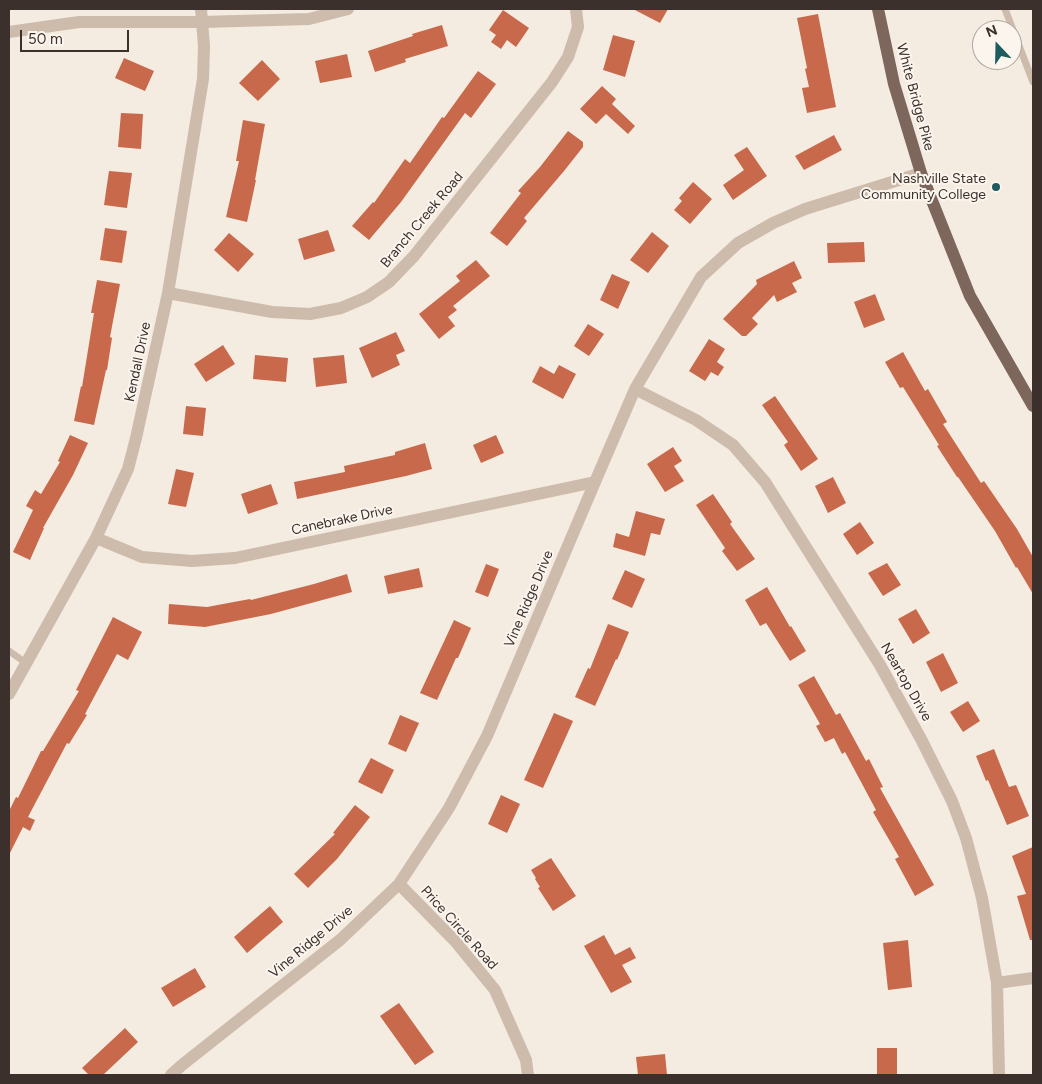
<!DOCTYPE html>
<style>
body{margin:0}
#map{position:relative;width:1042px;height:1084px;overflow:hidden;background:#f4ebe1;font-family:Figtree,sans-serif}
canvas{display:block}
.frame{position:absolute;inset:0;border:10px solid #3b302b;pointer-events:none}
.north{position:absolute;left:972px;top:20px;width:50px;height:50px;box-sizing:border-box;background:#fbf5ee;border:1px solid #aea6a0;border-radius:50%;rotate:339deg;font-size:14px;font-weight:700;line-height:20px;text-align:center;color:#3b302b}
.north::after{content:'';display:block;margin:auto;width:18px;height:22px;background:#1f5a5e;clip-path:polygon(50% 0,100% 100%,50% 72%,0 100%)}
.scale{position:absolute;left:20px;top:30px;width:109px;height:22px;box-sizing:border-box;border:2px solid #3b302b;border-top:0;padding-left:6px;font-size:15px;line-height:18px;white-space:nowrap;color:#3b302b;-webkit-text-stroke:4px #fbf5ee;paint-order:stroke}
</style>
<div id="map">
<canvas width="1042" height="1084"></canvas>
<div class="frame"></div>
<div class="north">N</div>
<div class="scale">50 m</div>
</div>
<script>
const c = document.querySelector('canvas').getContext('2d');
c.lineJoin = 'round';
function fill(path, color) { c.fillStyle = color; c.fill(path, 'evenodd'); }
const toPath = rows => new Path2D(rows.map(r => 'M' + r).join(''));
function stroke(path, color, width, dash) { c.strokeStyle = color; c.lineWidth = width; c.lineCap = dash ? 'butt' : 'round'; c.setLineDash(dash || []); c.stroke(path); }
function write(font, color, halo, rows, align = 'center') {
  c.font = font + ' Figtree,sans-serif'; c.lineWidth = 4; c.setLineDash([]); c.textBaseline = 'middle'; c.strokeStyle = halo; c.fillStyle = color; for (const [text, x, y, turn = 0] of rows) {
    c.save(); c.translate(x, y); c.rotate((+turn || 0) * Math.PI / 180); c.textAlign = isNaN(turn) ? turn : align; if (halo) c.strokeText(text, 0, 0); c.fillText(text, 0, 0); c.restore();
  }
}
fill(toPath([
 [633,9,668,9,660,23],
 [503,10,529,28,516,47,507,40,501,49,491,42,496,35,489,30],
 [818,14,836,107,807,113,802,88,809,87,805,69,807,68,797,18],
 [442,25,448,46,405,59,406,62,375,72,368,51,413,36,412,34],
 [613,35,635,41,625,77,603,70],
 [347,54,352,77,320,83,315,61],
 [124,58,154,71,145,91,115,78],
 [262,60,280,79,258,101,239,83],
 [478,71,496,84,471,118,465,113,401,202,369,240,352,226,373,202,374,203,405,159,410,163,442,117,444,118],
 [602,86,616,99,612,104,635,126,628,134,606,114,596,124,580,109],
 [121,113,143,114,141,149,118,147],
 [243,120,265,124,255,180,256,180,247,222,226,217,239,161,236,161],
 [568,131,583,142,583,147,564,171,524,218,527,221,507,246,490,233,521,193,518,191,540,167],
 [834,135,842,150,804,170,795,156],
 [747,147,767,176,733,200,723,185,744,170,734,155],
 [109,171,132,173,127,208,104,205],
 [693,182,712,199,690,224,674,210,682,201,679,198],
 [105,228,127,231,122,263,100,260],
 [328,230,335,251,304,260,298,239],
 [652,232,669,246,648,273,630,260],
 [229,233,254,254,238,272,214,250],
 [864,242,865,262,828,263,827,243],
 [476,260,490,276,453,306,457,310,448,317,455,326,439,339,419,314,460,281,456,276],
 [794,261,802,278,792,283,797,292,777,302,774,295,752,318,758,324,746,336,742,336,723,319,757,284,756,280],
 [612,274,630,282,618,309,600,300],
 [97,280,120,284,110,337,112,338,107,370,106,370,94,425,74,421,81,386,82,387,94,313,91,313],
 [875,294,885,320,864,328,854,302],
 [588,324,604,334,589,356,574,346],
 [396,332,405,351,396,355,400,365,372,378,359,348],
 [709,339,725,349,717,362,724,367,718,376,711,372,705,381,689,371],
 [223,345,235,364,206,382,194,364],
 [903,352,925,391,928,389,947,422,943,424,981,483,984,481,1017,529,1033,557,1033,594,1017,567,1016,568,995,531,958,477,957,477,937,446,939,445,903,387,900,388,885,362],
 [255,355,288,358,286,382,253,379],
 [344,355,347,383,316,387,313,358],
 [559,365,576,374,563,399,532,382,540,366,554,374],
 [775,396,818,459,801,471,784,445,788,442,762,405],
 [186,406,206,408,203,436,183,434],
 [70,435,88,443,73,475,43,528,44,528,30,560,13,552,33,510,26,506,35,490,41,494,60,462,58,461],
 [496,435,504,453,481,463,473,445],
 [425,443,432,469,406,476,297,499,294,482,345,472,344,466,395,455,395,452],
 [673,447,682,461,674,466,684,481,665,492,647,464],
 [176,469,194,473,186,507,168,504],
 [833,477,846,503,828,513,815,486],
 [271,484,278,504,248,514,241,494],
 [713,494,732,522,730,524,755,559,737,571,722,551,725,548,696,505],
 [636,511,665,519,660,535,651,533,645,556,613,547,616,533,629,537],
 [860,522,874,543,857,555,843,534],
 [887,563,901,585,883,596,868,573],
 [486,564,499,569,488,597,475,592],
 [419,568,423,587,388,594,384,576],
 [625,570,645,579,632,608,612,599],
 [347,574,352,592,304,605,271,614,205,627,168,624,169,604,207,607,250,599,251,600,314,584],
 [767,587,790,627,791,626,806,651,790,661,766,623,760,626,745,600],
 [916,609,930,633,913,644,898,619],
 [113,617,142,632,128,660,117,654,85,714,87,715,69,744,67,743,28,817,35,820,30,831,23,827,9,855,9,811,16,797,18,798,41,751,43,751,79,691,76,690],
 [454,620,471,628,458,658,456,658,437,700,420,693],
 [608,624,629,632,617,660,616,659,595,706,575,697,588,668,590,669],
 [943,653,958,683,941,692,926,662],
 [814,676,836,715,840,713,866,761,869,759,883,787,880,788,934,885,915,896,895,859,899,857,873,812,876,810,845,752,842,754,834,738,825,742,816,726,820,724,798,685],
 [968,701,980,721,963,732,950,712],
 [554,713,573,721,543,788,524,780],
 [400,715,419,723,406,752,388,744],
 [994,749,1009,787,1016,785,1029,816,1007,825,988,780,986,781,976,756],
 [371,758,394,770,382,794,358,782],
 [501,795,520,804,507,833,488,824],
 [355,805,370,817,337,859,308,888,294,874,335,834,333,833],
 [1033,847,1033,940,1030,940,1017,896,1026,894,1012,856],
 [551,858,576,896,553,911,538,888,540,887,535,879,536,878,531,870],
 [270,906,283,922,247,953,234,937],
 [604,935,615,955,630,947,636,958,622,965,632,982,611,993,584,946],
 [908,940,912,987,888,990,883,943],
 [195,968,206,987,173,1007,161,988],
 [399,1003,434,1052,415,1065,380,1016],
 [125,1028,138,1042,103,1075,89,1075,82,1068],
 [877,1048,897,1048,897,1075,877,1075],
 [665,1054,667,1075,638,1075,636,1057]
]), '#c8694b');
stroke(toPath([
 [1005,9,1033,82],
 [9,651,26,663]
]), '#cdbbac', 7);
stroke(toPath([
 [9,32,79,22,202,22,309,19,348,9],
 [168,293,272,312,310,314,341,308,367,297,389,282,414,256,552,82,568,57,578,27,576,9],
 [635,389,696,420,733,445,765,482,880,665,921,739,952,801,966,838,982,898,997,983,999,1075],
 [96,538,142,557,192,561,235,558,595,482],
 [9,694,96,538,128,469,136,438,168,293,203,79,204,46,201,9],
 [399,884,455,941,495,990,526,1060,528,1075],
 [997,983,1033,978],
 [171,1075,182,1065,340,940,399,884,449,808,487,736,595,482,635,389,701,277,738,243,773,223,805,209,921,173]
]), '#cdbbac', 12);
stroke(toPath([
 [878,9,894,84,921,173,970,296,1033,406]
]), '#7d675c', 12);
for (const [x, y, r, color] of [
 [996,187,5,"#1f5a5e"]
]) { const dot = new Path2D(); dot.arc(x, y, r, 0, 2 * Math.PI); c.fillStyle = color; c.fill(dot); stroke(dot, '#fbf5ee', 2); }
write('14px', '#3b302b', '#fbf5ee', [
 ["White Bridge Pike",915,97,75],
 ["Branch Creek Road",422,220,-50],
 ["Kendall Drive",138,362,-78],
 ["Canebrake Drive",342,520,-12],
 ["Vine Ridge Drive",529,599,-67],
 ["Neartop Drive",906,682,60],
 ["Price Circle Road",459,928,48],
 ["Vine Ridge Drive",311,942,-40]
]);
write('14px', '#3b302b', '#fbf5ee', [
 ["Nashville State",986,179],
 ["Community College",986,195]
], 'right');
</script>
